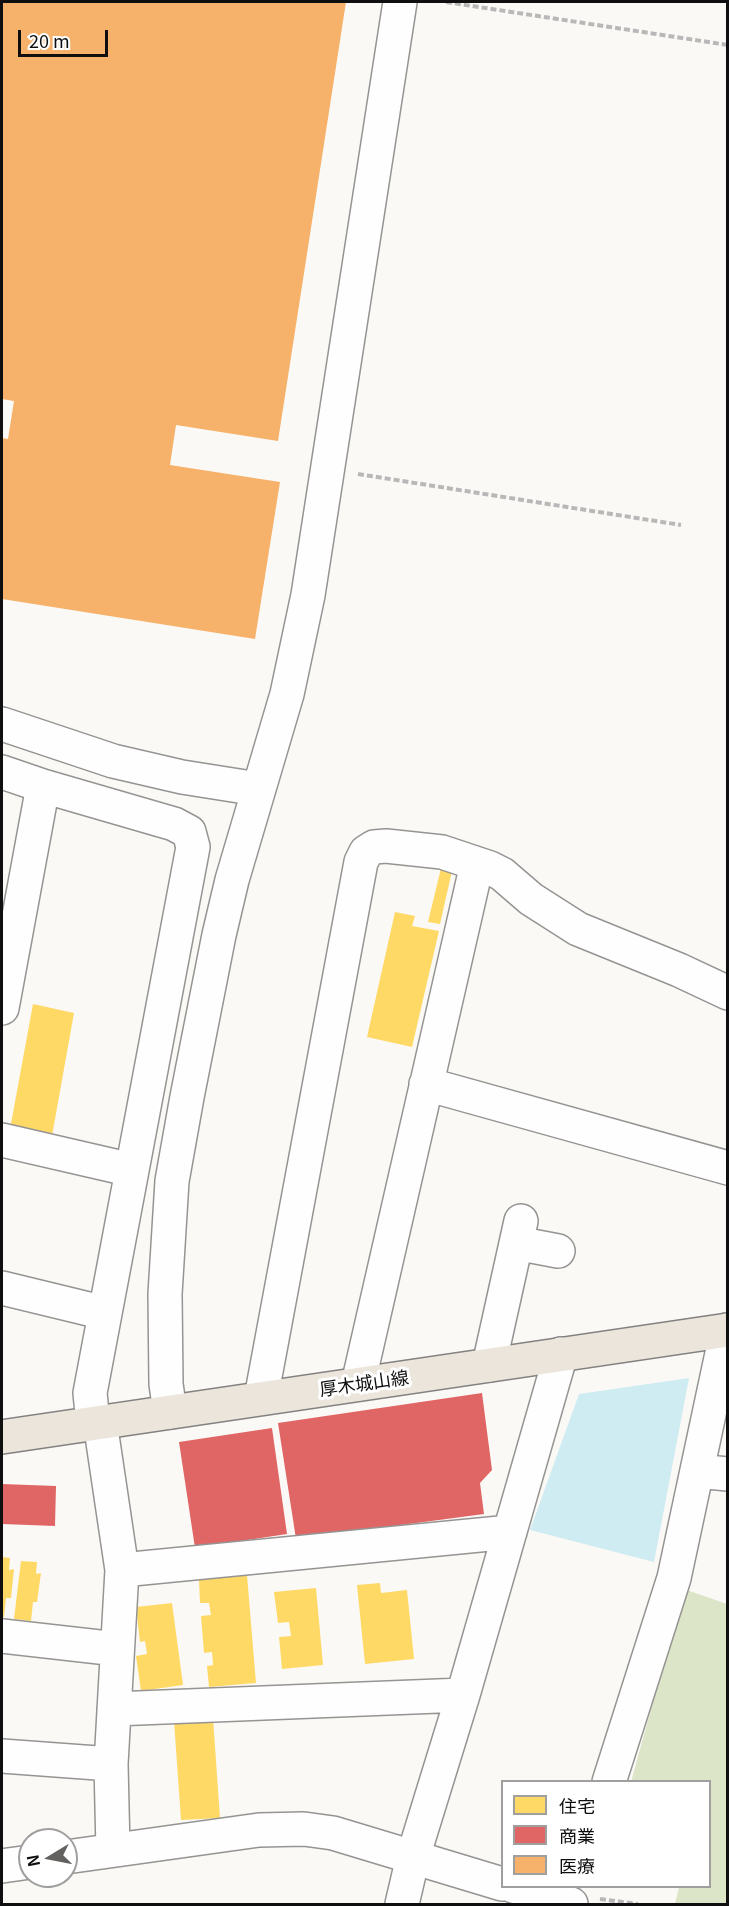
<!DOCTYPE html>
<meta charset="utf-8">
<style>
body{margin:0}
#map{position:relative;width:729px;height:1906px;overflow:hidden;background:#fbf9f6;font-family:Georgia,"Noto Sans JP",serif}
canvas{display:block}
.frame{position:absolute;inset:0;border:3px solid #0f0f0f;pointer-events:none}
.legend{position:absolute;left:501px;top:1780px;width:210px;height:108px;box-sizing:border-box;background:#fff;border:2px solid #9f9f9f;margin:0;padding:8px 10px;list-style:none;font-size:18px;color:#0f0f0f}
.legend li{display:flex;align-items:center;gap:12px;height:30px}
.legend b{width:30px;border:2px solid #9f9f9f}
.north{position:absolute;left:18px;top:1828px;width:60px;height:60px;box-sizing:border-box;background:#fff;border:2px solid #9f9f9f;border-radius:50%;rotate:260deg;font-size:16px;font-weight:700;line-height:24px;text-align:center;color:#0f0f0f}
.north::after{content:'';display:block;margin:auto;width:21px;height:27px;background:#626160;clip-path:polygon(50% 0,100% 100%,50% 72%,0 100%)}
.scale{position:absolute;left:18px;top:30px;width:90px;height:27px;box-sizing:border-box;border:3px solid #0f0f0f;border-top:0;padding-left:8px;font-size:18px;line-height:21px;white-space:nowrap;color:#0f0f0f;-webkit-text-stroke:4px #fff;paint-order:stroke}
</style>
<div id="map">
<canvas width="729" height="1906"></canvas>
<div class="frame"></div>
<ul class="legend">
<li><b style="height:16px;background:#ffd966"></b>住宅</li>
<li><b style="height:16px;background:#e06666"></b>商業</li>
<li><b style="height:16px;background:#f6b26b"></b>医療</li>
</ul>
<div class="north">N</div>
<div class="scale">20 m</div>
</div>
<script>
const c = document.querySelector('canvas').getContext('2d');
c.lineJoin = 'round';
function fill(path, color) { c.fillStyle = color; c.fill(path, 'evenodd'); }
const toPath = rows => new Path2D(rows.map(r => 'M' + r).join(''));
function stroke(path, color, width, dash) { c.strokeStyle = color; c.lineWidth = width; c.lineCap = dash ? 'butt' : 'round'; c.setLineDash(dash || []); c.stroke(path); }
function write(font, color, halo, rows, align = 'center') {
  c.font = font + ' Georgia,"Noto Sans JP",serif'; c.lineWidth = 6; c.setLineDash([]); c.textBaseline = 'middle'; c.strokeStyle = halo; c.fillStyle = color; for (const [text, x, y, turn = 0] of rows) {
    c.save(); c.translate(x, y); c.rotate((+turn || 0) * Math.PI / 180); c.textAlign = isNaN(turn) ? turn : align; if (halo) c.strokeText(text, 0, 0); c.fillText(text, 0, 0); c.restore();
  }
}
fill(toPath([
 [684,1589,727,1604,727,1904,675,1904,679,1887,710,1886,710,1782,631,1782]
]), '#dce5c7');
fill(toPath([
 [689,1378,654,1562,530,1530,579,1394]
]), '#cfecf2');
fill(toPath([
 [441,868,452,871,440,924,428,922],
 [395,912,415,916,412,926,439,931,412,1047,367,1037],
 [33,1004,74,1013,52,1136,10,1129],
 [2,1557,10,1558,9,1570,14,1569,11,1598,6,1598,4,1617,2,1617],
 [21,1561,37,1562,36,1574,41,1573,37,1602,33,1602,31,1621,14,1619],
 [247,1575,256,1683,209,1687,207,1666,213,1665,212,1652,204,1653,201,1616,211,1615,209,1603,200,1603,199,1580],
 [380,1583,381,1593,407,1590,414,1659,365,1664,357,1585],
 [316,1588,323,1665,282,1669,279,1637,291,1636,289,1622,278,1623,274,1592],
 [172,1603,183,1685,141,1691,136,1656,147,1654,145,1641,140,1642,136,1607],
 [213,1718,220,1818,181,1820,174,1721]
]), '#ffd966');
fill(toPath([
 [482,1393,492,1470,480,1483,484,1514,296,1539,278,1423],
 [272,1428,287,1534,195,1548,179,1442],
 [2,1484,56,1486,55,1526,2,1524]
]), '#e06666');
fill(toPath([
 [2,2,346,2,278,441,176,425,170,465,280,482,255,639,2,599,2,438,8,439,14,401,2,399]
]), '#f6b26b');
const minor = toPath([
 [2,724,113,761,182,777,258,789],
 [2,772,43,786,174,824,189,832,193,847,90,1393,93,1423],
 [2,1008,43,786],
 [426,1084,728,1168],
 [2,1140,132,1170],
 [516,1243,558,1251],
 [2,1288,105,1313],
 [489,1365,521,1221],
 [358,1384,477,864],
 [261,1398,361,862,366,852,374,847,386,846,442,852,490,868,502,874,531,899,578,929,679,970,728,993],
 [170,1412,166,1384,165,1294,172,1181,187,1097,219,935,232,880,287,694,308,595,400,2],
 [100,1422,122,1570,111,1764,113,1850],
 [697,1471,728,1474],
 [122,1570,510,1532],
 [2,1636,117,1649],
 [114,1709,463,1695],
 [2,1756,111,1764],
 [609,1782,674,1578,727,1330],
 [66,1857,259,1830,304,1829,333,1833,502,1884],
 [2,1866,30,1862],
 [513,1886,571,1904],
 [402,1904,413,1857,463,1695,561,1354]
]);
const major = toPath([
 [2,1437,728,1330]
]);
stroke(minor, '#959493', 36);
stroke(major, '#838280', 36);
stroke(toPath([
 [446,2,728,45],
 [358,474,681,525],
 [600,1899,638,1904]
]), '#b9b8b8', 4, [6, 3]);
stroke(minor, '#fefefe', 33);
stroke(major, '#ebe5dc', 33);
write('18px', '#0f0f0f', '#fff', [
 ["厚木城山線",364,1383,-8]
]);
</script>
